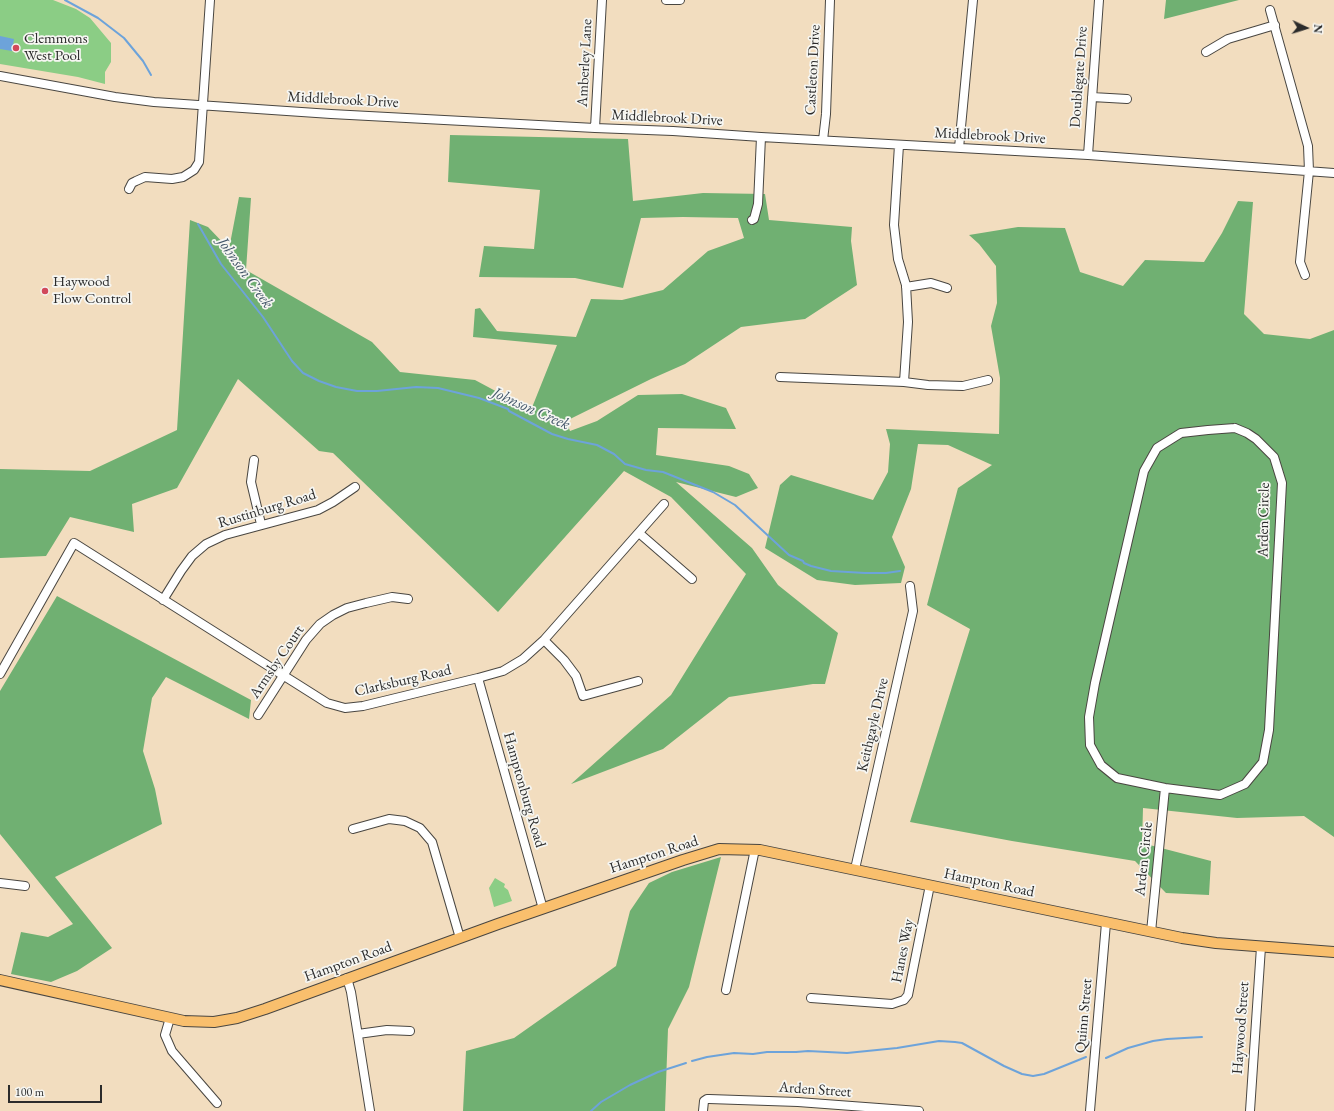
<!DOCTYPE html>
<style>
body{margin:0}
#map{position:relative;width:1334px;height:1111px;overflow:hidden;background:#f2ddbf;font-family:"EB Garamond",serif}
canvas{display:block}
.north{position:absolute;left:1286px;top:8px;width:40px;height:40px;-webkit-text-stroke:3px #f6f6f2;paint-order:stroke;rotate:94deg;font-size:11px;font-weight:700;line-height:16px;text-align:center;color:#2b2b2b}
.north::after{content:'';display:block;margin:auto;width:14px;height:18px;background:#2b2b2b;clip-path:polygon(50% 0,100% 100%,50% 72%,0 100%)}
.scale{position:absolute;left:8px;top:1085px;width:94px;height:18px;box-sizing:border-box;border:2px solid #2b2b2b;border-top:0;padding-left:5px;font-size:12px;line-height:14px;white-space:nowrap;color:#2b2b2b;-webkit-text-stroke:3px #f6f6f2;paint-order:stroke}
</style>
<div id="map">
<canvas width="1334" height="1111"></canvas>
<div class="north">N</div>
<div class="scale">100 m</div>
</div>
<script>
const c = document.querySelector('canvas').getContext('2d');
c.lineJoin = 'round';
function fill(path, color) { c.fillStyle = color; c.fill(path, 'evenodd'); }
const toPath = rows => new Path2D(rows.map(r => 'M' + r).join(''));
function stroke(path, color, width, dash) { c.strokeStyle = color; c.lineWidth = width; c.lineCap = dash ? 'butt' : 'round'; c.setLineDash(dash || []); c.stroke(path); }
function write(font, color, halo, rows, align = 'center') {
  c.font = font + ' "EB Garamond",serif'; c.lineWidth = 3.5; c.setLineDash([]); c.textBaseline = 'middle'; c.strokeStyle = halo; c.fillStyle = color; for (const [text, x, y, turn = 0] of rows) {
    c.save(); c.translate(x, y); c.rotate((+turn || 0) * Math.PI / 180); c.textAlign = isNaN(turn) ? turn : align; if (halo) c.strokeText(text, 0, 0); c.fillText(text, 0, 0); c.restore();
  }
}
fill(toPath([
 [0,0,53,0,76,9,90,18,111,43,111,62,105,72,105,84,78,77,0,64],
 [495,878,505,884,504,887,508,890,512,901,494,907,489,888]
]), '#8bcd85');
fill(toPath([
 [1166,0,1239,0,1164,19],
 [450,135,628,139,633,201,703,193,765,194,769,220,852,227,851,241,857,285,805,319,741,327,685,364,651,379,566,421,570,431,597,421,638,395,682,394,726,408,736,429,658,428,656,455,729,466,749,474,758,488,736,497,676,482,752,548,778,585,838,633,825,684,813,684,729,697,663,749,571,784,671,695,746,574,671,497,624,471,498,612,333,453,319,451,238,379,177,488,132,504,134,532,70,517,46,556,0,558,0,469,90,471,177,430,190,220,208,227,229,249,239,197,251,198,246,270,372,342,400,372,475,380,531,410,557,345,473,337,475,309,480,308,497,331,576,337,591,299,622,300,663,290,708,251,744,238,738,218,683,217,641,218,623,288,575,278,479,277,484,246,534,249,540,190,448,182],
 [1238,201,1253,202,1244,314,1264,334,1310,339,1334,330,1334,837,1304,816,1237,818,1143,808,1142,843,1211,861,1209,895,1166,893,1135,861,1012,841,910,822,970,629,927,605,958,488,992,465,948,445,918,444,911,489,892,537,905,567,901,583,855,585,817,580,765,548,780,485,791,475,873,500,888,472,890,444,886,429,999,434,1000,378,991,326,997,303,996,266,979,244,969,235,1018,227,1065,228,1080,272,1123,286,1145,260,1204,262,1222,233],
 [57,596,251,700,249,719,166,677,152,698,143,751,155,789,162,824,55,877,112,948,77,971,51,982,11,974,21,932,48,937,73,924,0,834,0,691],
 [721,857,689,987,668,1029,665,1111,463,1111,466,1051,514,1038,616,966,630,911,649,883,672,872]
]), '#70b072');
fill(toPath([
 [0,36,14,39,12,51,0,49]
]), '#6da3da');
stroke(toPath([
 [65,0,98,18,124,38,143,61,151,75],
 [198,224,221,264,263,317,292,361,303,373,319,381,336,387,357,391,377,391,416,387,438,388,479,398,508,409,509,411,552,434,568,439,597,445,614,454,625,464,646,470,663,472,713,492,735,505,789,555,803,561,804,563,811,566,831,571,865,573,886,573,900,571],
 [1106,1058,1128,1048,1153,1041,1167,1039,1202,1037],
 [692,1061,707,1057,734,1053,753,1054,767,1052,796,1052,808,1051,847,1053,897,1048,939,1041,955,1042,962,1043,1004,1066,1022,1074,1033,1076,1044,1074,1086,1057],
 [591,1111,601,1102,630,1085,658,1072,686,1063]
]), '#6da3da', 2);
const minor = toPath([
 [666,0,680,0],
 [1270,10,1308,146,1309,171,1300,262,1305,275],
 [1206,52,1228,39,1275,25],
 [0,76,115,97,154,102,331,114,595,128,673,131,761,137,1088,155,1334,173],
 [1092,97,1127,99],
 [595,128,602,0],
 [823,140,826,114,830,0],
 [959,148,973,0],
 [1088,155,1099,0],
 [129,189,132,183,136,181,145,177,172,179,183,177,194,170,199,162,210,0],
 [752,220,754,219,758,204,761,137],
 [906,287,931,283,947,288],
 [780,377,904,382,908,322,906,285,898,259,894,225,899,145],
 [904,382,928,385,963,386,988,380],
 [1235,428,1247,433,1256,439,1274,457,1282,483,1269,730,1263,762,1245,784,1220,795,1165,788,1117,778,1101,765,1090,745,1089,717,1095,683,1144,471,1157,448,1181,433,1208,430,1235,428],
 [254,460,251,482,261,524],
 [639,533,692,579],
 [163,600,181,571,192,556,206,544,225,535,318,510,333,502,355,487],
 [544,640,564,660,576,676,583,696,638,681],
 [0,674,74,543,327,703,345,708,363,706,478,678,503,671,523,659,544,640,664,504],
 [478,678,543,909],
 [258,715,306,640,320,624,333,615,347,608,366,603,392,597,408,599],
 [353,829,389,819,405,821,420,828,432,842,460,938],
 [855,869,913,611,910,586],
 [0,883,25,886],
 [1151,932,1165,788],
 [347,978,351,992,370,1111],
 [726,990,755,849],
 [811,998,892,1004,904,1000,908,995,930,885],
 [170,1018,165,1035,172,1051,217,1103],
 [358,1034,387,1030,410,1031],
 [703,1111,704,1101,707,1099,709,1099,798,1102,919,1111],
 [1090,1111,1106,923],
 [1250,1111,1261,947]
]);
const major = toPath([
 [0,980,184,1021,214,1022,237,1018,265,1009,498,924,683,860,719,849,760,850,1182,938,1216,943,1334,952]
]);
stroke(minor, '#494641', 10);
stroke(major, '#494641', 12);
stroke(minor, '#fff', 8);
stroke(major, '#f9bf6d', 10);
for (const [x, y, r, color] of [
 [16,48,4,"#d1495b"],
 [45,291,4,"#d1495b"]
]) { const dot = new Path2D(); dot.arc(x, y, r, 0, 2 * Math.PI); c.fillStyle = color; c.fill(dot); stroke(dot, '#f6f6f2', 1.5); }
write('15px', '#2b2b2b', '#f6f6f2', [
 ["Clemmons",24,39],
 ["West Pool",24,56],
 ["Haywood",53,282],
 ["Flow Control",53,299]
], 'left');
write('15px', '#2b2b2b', '#f6f6f2', [
 ["Amberley Lane",585,63,-87],
 ["Castleton Drive",813,70,-87],
 ["Doublegate Drive",1079,77,-86],
 ["Middlebrook Drive",343,100,3],
 ["Middlebrook Drive",667,118,3],
 ["Middlebrook Drive",990,136,3],
 ["Rustinburg Road",267,509,-17],
 ["Arden Circle",1264,520,-89],
 ["Armsby Court",277,662,-56],
 ["Clarksburg Road",403,681,-13],
 ["Keithgayle Drive",873,725,-77],
 ["Hamptonburg Road",524,790,74],
 ["Hampton Road",654,855,-18],
 ["Arden Circle",1144,859,-84],
 ["Hampton Road",989,883,12],
 ["Hanes Way",903,951,-79],
 ["Hampton Road",348,962,-20],
 ["Quinn Street",1084,1016,-85],
 ["Haywood Street",1241,1028,-86],
 ["Arden Street",815,1090,4]
]);
write('italic 16px', '#425568', '#f6f6f2', [
 ["Johnson Creek",245,273,54],
 ["Johnson Creek",531,409,24]
]);
</script>
